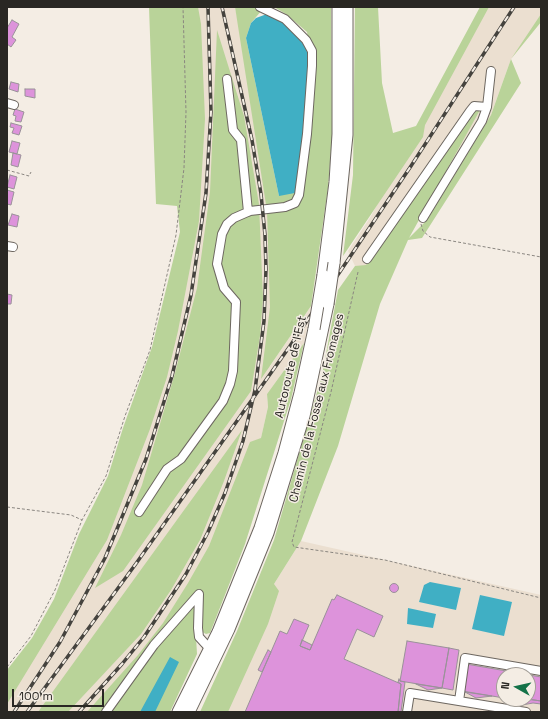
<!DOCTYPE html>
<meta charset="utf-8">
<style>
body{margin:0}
#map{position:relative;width:548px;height:719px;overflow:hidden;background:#f4ede4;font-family:"Space Grotesk",sans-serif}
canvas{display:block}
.frame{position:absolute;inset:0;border:8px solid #292723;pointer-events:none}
.north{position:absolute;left:496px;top:667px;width:40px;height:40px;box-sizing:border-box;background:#f4ede4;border:1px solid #a39e97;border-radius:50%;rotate:278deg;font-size:11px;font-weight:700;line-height:16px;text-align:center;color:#292723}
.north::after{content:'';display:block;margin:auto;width:14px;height:18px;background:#147248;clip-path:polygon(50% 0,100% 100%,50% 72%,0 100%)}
.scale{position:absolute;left:12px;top:689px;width:92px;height:18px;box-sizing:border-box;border:2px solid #292723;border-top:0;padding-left:5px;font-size:12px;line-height:14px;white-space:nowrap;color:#292723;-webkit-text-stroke:3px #f4ede4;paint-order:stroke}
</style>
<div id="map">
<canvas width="548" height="719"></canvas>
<div class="frame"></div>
<div class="north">N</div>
<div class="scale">100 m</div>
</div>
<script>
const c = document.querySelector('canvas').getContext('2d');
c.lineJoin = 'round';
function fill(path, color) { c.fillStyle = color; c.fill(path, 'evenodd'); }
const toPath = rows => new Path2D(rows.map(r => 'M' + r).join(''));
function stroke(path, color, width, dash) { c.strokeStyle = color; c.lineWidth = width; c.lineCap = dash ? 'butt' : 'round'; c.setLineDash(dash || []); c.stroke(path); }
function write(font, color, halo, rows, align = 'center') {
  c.font = font + ' "Space Grotesk",sans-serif'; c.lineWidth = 3; c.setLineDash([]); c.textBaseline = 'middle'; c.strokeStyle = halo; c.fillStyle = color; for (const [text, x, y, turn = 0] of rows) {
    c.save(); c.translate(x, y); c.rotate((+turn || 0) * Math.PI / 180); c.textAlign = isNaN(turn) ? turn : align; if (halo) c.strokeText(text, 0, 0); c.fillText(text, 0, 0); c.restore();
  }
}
fill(toPath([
 [186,7,235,7,273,200,270,366,311,306,304,343,267,394,268,407,261,438,213,572,109,712,7,712,7,683,46,622,112,490,167,313,180,232],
 [481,7,541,7,541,22,511,59,491,115,427,220,420,217,372,276,355,266,348,251,371,216],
 [301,541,541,595,541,712,213,712,274,584],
 [504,675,528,675,528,699,504,699]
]), '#ebdfd0');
fill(toPath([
 [149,7,198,7,201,24,205,119,199,221,178,331,167,377,150,429,107,540,7,704,7,670,32,638,54,599,79,534,108,476,123,428,152,347,180,232,177,206,156,204],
 [235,7,259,7,262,10,251,23,246,38,279,196,310,51,307,32,286,14,274,7,331,7,332,138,328,188,311,306,261,379,270,307,267,211],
 [355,7,378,7,382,83,393,133,416,126,480,7,489,7,425,125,423,137,343,256,353,175],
 [541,14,541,22,511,59,521,83,422,238,408,240,380,304,338,446,301,541,274,584,279,591,268,624,228,712,200,712,237,631,274,540,322,375,338,290,355,266,366,265,392,226,476,110,480,110,409,238,427,220,491,115,511,59],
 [217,30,244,116,259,204,263,298,260,336,251,391,123,571,95,588,121,535,142,485,175,373,197,288,210,192],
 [304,343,291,399,245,544,210,633,206,634,199,630,196,637,197,654,170,712,87,712,138,655,163,623,188,583,209,546,250,442,261,438,268,407,267,394],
 [242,430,224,481,200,540,171,590,141,634,68,712,38,712]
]), '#b9d399');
fill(toPath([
 [267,14,285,22,306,47,309,63,300,192,279,196,246,38,251,23,256,18],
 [430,582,461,588,456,610,419,602,424,585],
 [480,595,512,602,504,636,472,629],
 [408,608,436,614,433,628,407,624],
 [170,657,179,662,155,712,140,712]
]), '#40afc4');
const building = toPath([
 [12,20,19,24,12,37,16,40,11,47,7,44,7,28,12,20],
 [11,82,19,84,18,92,9,89,11,82],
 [25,89,35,89,35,98,25,96,25,89],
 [15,109,24,112,21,122,15,121,16,116,13,115,15,109],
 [11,123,22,126,19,135,12,133,14,128,10,127,11,123],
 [12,141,20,143,17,154,9,152,12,141],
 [13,153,21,155,18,167,11,165,13,153],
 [10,175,17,177,14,189,7,187,10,175],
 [7,190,14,192,11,205,7,204,7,190],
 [12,214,19,216,17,227,8,225,12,214],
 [7,294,12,295,11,304,7,304,7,294],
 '389.5 588a4.5 4.5 0 1 1 9 0a4.5 4.5 0 1 1-9 0Z',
 [337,595,383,616,374,637,357,629,344,659,401,684,398,712,245,712,280,631,287,634,294,619,309,625,300,646,310,650,332,599,334,600,337,595],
 [302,640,312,645,310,650,300,646,302,640],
 [407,641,449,648,442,688,400,681,407,641],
 [449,648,459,650,453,690,442,688,449,648],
 [268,650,271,652,262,672,258,670,268,650],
 [466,664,541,677,541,701,527,699,528,675,504,675,504,698,462,691,466,664],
 [399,679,400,681,405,682,401,712,398,712,401,684,398,682,399,679],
 [416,684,442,688,428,690,416,684],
 [465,692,492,696,476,698,465,692],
 [506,699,527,699,541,701,541,704,533,703,522,705,513,703,506,699]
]);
fill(building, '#dd93db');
stroke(building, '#9a9299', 1);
const minor = toPath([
 [227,79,233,130,241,140,248,212],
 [7,103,14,105],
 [423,218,482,121,487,107,491,71],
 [7,246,13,247],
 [367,259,470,111,474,106,487,107],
 [139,512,167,469,181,459,223,401,230,384,233,371,236,302,224,288,217,264,222,234,227,224,234,218,250,211,285,207,295,203,299,195,307,134,312,66,312,51,306,40,285,19,260,7],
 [459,701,465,658,541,671],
 [106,712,154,645,199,594,198,628,199,637,210,649],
 [407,712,410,693,526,712]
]);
const highway = toPath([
 [334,263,347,135,347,7],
 [323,275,335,182,338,134,338,7],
 [178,712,218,632,260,528,284,453,300,393,314,329],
 [189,712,229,629,268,533,304,416,328,304]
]);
stroke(minor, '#6d6760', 10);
stroke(highway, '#6d6760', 13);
stroke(toPath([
 [7,170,29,176,31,172],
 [421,224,423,231,430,237,541,257],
 [358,272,331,392,292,542,294,547,385,560,541,598],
 [7,507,71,515,82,520],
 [7,667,31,636,55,590,82,520,106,476,125,416,150,350,176,235,184,168,186,112,183,7]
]), '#8a8680', 1, [3, 2]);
stroke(minor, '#fff', 8);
stroke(highway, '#fff', 11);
const rail = toPath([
 [14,712,60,642,105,558,146,459,172,376,191,295,206,193,211,112,208,7],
 [27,712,135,565,290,346,411,166,514,7],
 [79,712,122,664,144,637,186,574,208,532,225,493,243,441,255,390,264,321,266,269,265,235,261,194,252,140,222,7]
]);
stroke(rail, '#45433e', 3.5);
stroke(rail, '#f4ede4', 2, [6]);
const highwayBridge = toPath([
 [328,304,334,263],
 [314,329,323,275]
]);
stroke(highwayBridge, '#6d6760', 13, []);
stroke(highwayBridge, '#fff', 11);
write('12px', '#292723', '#f4ede4', [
 ["Autoroute de l’Est",291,367,-77],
 ["Chemin de la Fosse aux Fromages",317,408,-76]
]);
</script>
